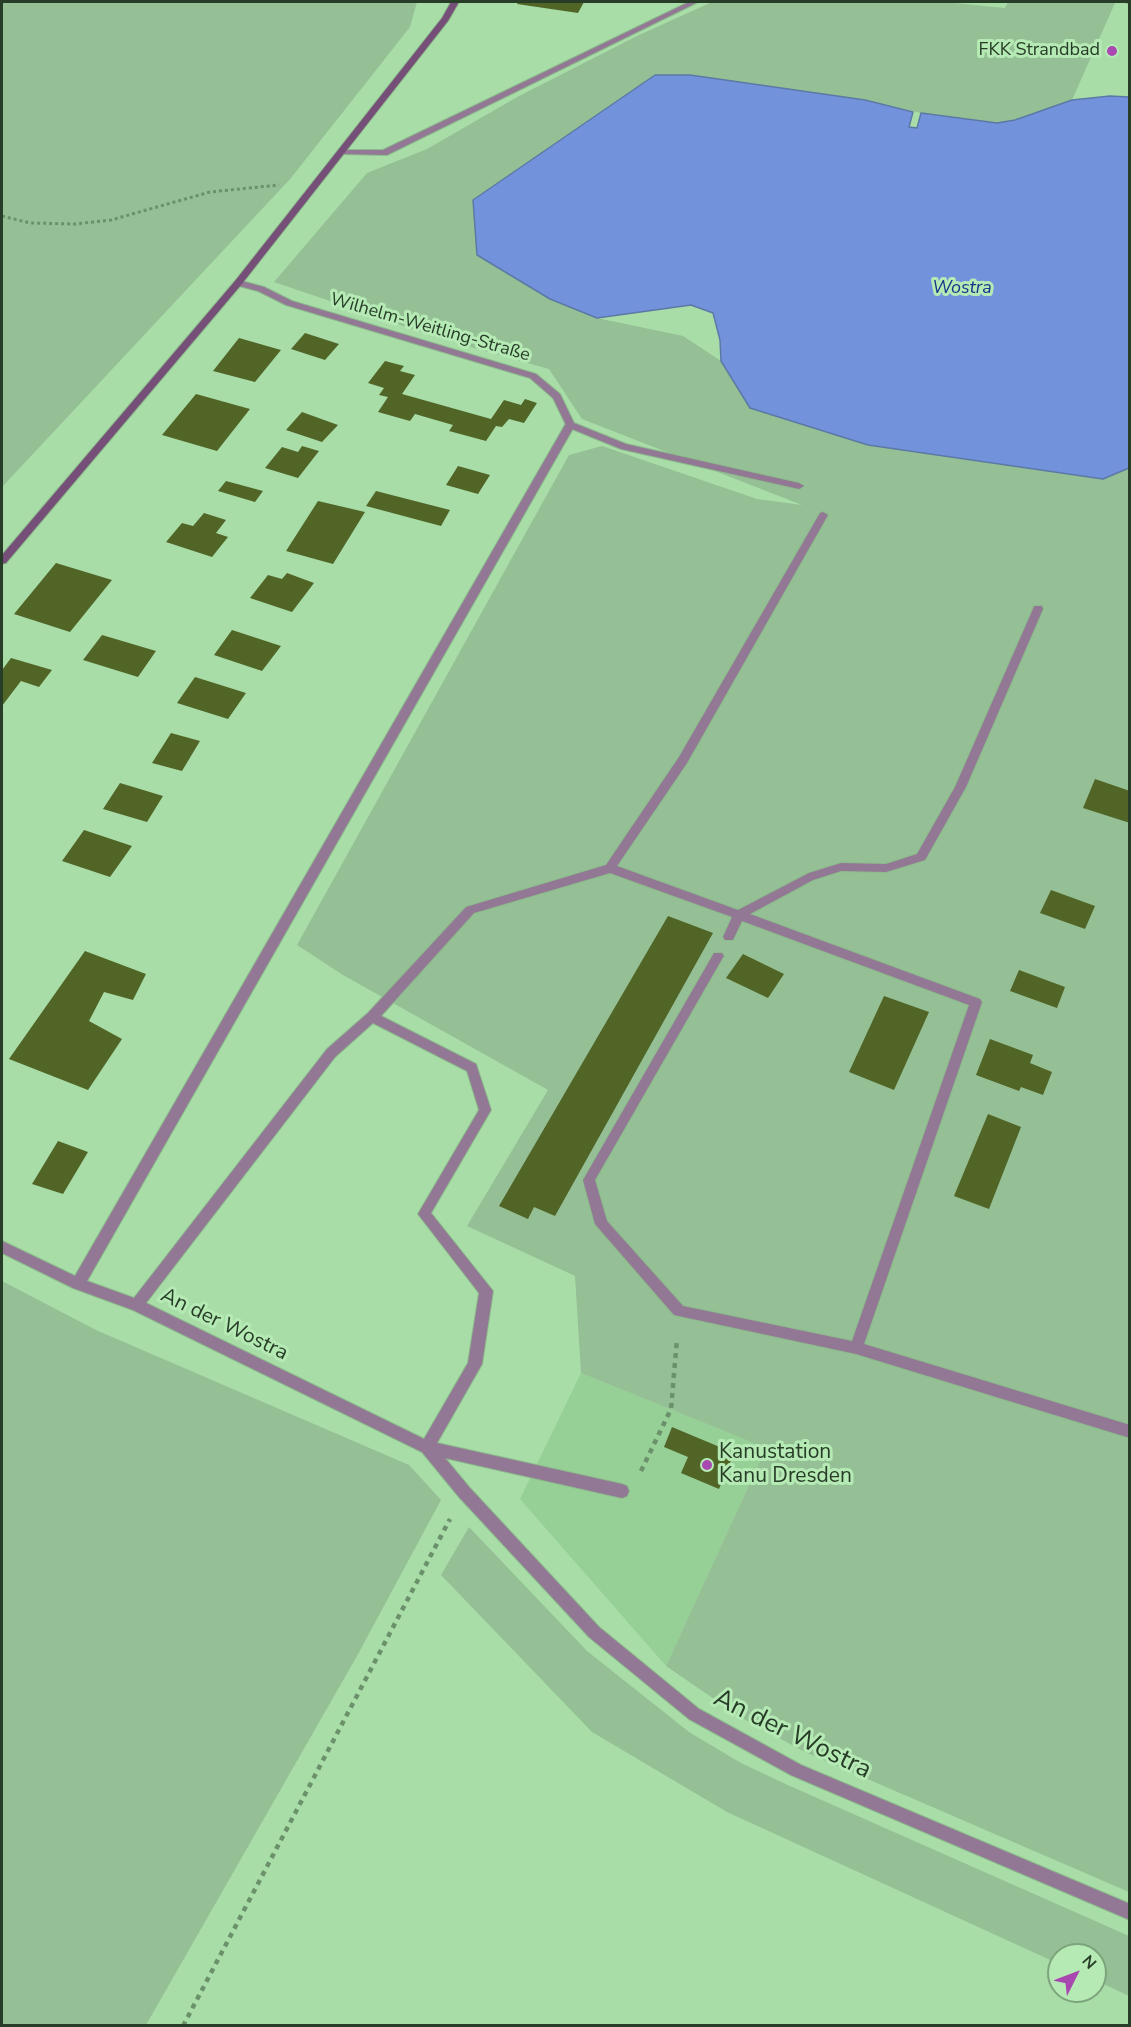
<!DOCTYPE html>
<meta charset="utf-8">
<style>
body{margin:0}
#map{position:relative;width:1131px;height:2027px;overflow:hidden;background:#a8dda8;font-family:"Nunito Sans",sans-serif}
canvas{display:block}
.frame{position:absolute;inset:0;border:3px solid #283d28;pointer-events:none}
.north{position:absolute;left:1047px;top:1943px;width:60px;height:60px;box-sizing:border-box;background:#b5eab5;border:2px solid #7da57d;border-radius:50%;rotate:48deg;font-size:16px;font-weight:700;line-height:24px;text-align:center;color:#283d28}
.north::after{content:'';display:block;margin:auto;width:21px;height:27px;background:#a848b0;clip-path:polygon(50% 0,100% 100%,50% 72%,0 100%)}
</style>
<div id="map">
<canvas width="1131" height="2027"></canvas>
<div class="frame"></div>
<div class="north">N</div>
</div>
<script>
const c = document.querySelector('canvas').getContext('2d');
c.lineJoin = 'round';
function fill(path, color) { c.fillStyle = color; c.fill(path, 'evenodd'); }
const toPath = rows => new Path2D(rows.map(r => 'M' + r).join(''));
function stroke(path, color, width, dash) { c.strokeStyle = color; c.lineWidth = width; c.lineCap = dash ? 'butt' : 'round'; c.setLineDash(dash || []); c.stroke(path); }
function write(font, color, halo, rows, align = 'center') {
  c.font = font + ' "Nunito Sans",sans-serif'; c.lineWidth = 6; c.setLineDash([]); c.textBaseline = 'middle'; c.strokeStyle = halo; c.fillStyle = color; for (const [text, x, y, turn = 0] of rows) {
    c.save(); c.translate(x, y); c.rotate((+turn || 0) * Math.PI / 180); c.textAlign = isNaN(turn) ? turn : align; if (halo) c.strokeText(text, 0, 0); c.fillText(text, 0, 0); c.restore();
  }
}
fill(toPath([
 [581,1373,766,1448,666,1666,520,1499]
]), '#97d097');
fill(toPath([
 [2,2,417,2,410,27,291,178,2,487],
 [712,2,944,2,1005,8,1008,2,1115,3,1072,100,1015,120,997,123,979,121,921,113,865,100,690,75,655,75,550,299,597,318,683,336,721,361,750,408,1103,479,1129,468,1129,1892,805,1752,742,1718,666,1666,766,1448,581,1373,575,1276,467,1226,548,1090,343,975,297,945,569,455,602,446,757,499,802,505,582,419,549,369,442,339,274,282,367,173,427,149,519,96,637,36],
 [2,1281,96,1330,409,1465,441,1500,357,1656,146,2025,2,2025],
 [469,1527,587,1651,689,1732,741,1763,790,1786,1129,1936,1129,1996,1095,1980,1095,1955,1059,1955,1059,1964,727,1812,592,1732,441,1575]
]), '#95bf95');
const water = toPath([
 [655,75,690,75,865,100,913,112,909,127,917,128,921,113,997,123,1015,120,1072,100,1110,96,1129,97,1129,468,1103,479,868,445,750,408,721,361,720,340,713,313,691,305,597,318,550,299,477,255,473,200,655,75]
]);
fill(water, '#7293dc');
stroke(water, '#5c79a6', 1.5);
fill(toPath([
 [518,2,584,2,578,13,517,4],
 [305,333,339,344,325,360,291,349],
 [239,338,281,350,255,382,213,371],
 [385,361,404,366,400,371,415,375,402,394,491,419,504,400,521,405,525,399,537,403,524,423,509,419,502,427,496,426,486,441,449,431,453,425,415,414,410,421,378,412,388,397,379,395,384,388,368,383],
 [196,394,250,409,217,451,162,435],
 [302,412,338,425,322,442,286,430],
 [302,446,319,451,298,478,265,468,282,447,298,452],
 [458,466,490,475,478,494,446,485],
 [226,481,263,491,255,502,218,491],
 [376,491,450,510,441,526,366,506],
 [318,501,365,512,333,564,286,551],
 [204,513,226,520,216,533,228,537,212,557,166,542,182,523,193,526],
 [56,563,112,580,70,632,14,614],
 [287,573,314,583,292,612,250,598,268,575,282,579],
 [232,630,281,646,262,671,214,655],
 [102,635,156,651,138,677,83,660],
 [11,658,52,670,39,687,21,681,2,706,2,670],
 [195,677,246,693,228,719,177,703],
 [171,733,200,741,182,771,152,763],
 [1095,779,1130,791,1130,823,1083,808],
 [120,783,163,796,147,822,103,809],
 [84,830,132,846,110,877,62,861],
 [1051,890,1095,906,1085,929,1040,913],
 [668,916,713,933,555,1216,534,1207,528,1219,499,1206],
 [85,951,146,974,133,1000,104,992,89,1021,122,1039,88,1090,9,1059],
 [743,954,784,974,768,998,726,978],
 [1019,970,1065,987,1057,1008,1010,991],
 [884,996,929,1012,894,1090,849,1072],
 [990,1039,1033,1055,1030,1063,1052,1072,1043,1095,1021,1087,1019,1091,976,1075],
 [988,1114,1021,1127,989,1209,954,1196],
 [58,1141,88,1152,63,1194,32,1184],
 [672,1427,734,1453,719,1489,681,1473,688,1457,664,1447]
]), '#516527');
const lane = toPath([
 [570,422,575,425,87,1281,134,1298,327,1049,368,1013,466,907,606,865,679,757,820,513,823,512,828,515,687,763,617,866,738,910,809,873,841,863,886,864,917,854,955,787,1033,609,1034,606,1042,606,1043,609,966,787,925,860,886,872,841,871,813,880,750,914,980,999,982,1002,864,1344,1130,1425,1130,1438,856,1354,674,1315,595,1224,583,1180,714,953,722,953,724,956,722,959,595,1180,607,1221,683,1306,852,1341,969,1005,742,921,733,940,725,940,723,937,732,917,610,873,474,913,381,1016,476,1064,491,1110,431,1213,493,1291,482,1364,437,1443,622,1484,627,1486,629,1491,627,1496,622,1498,445,1458,469,1487,599,1627,699,1709,801,1765,1130,1904,1130,1920,791,1775,689,1719,589,1637,459,1497,422,1452,133,1310,73,1288,2,1253,2,1241,75,1276,565,425,570,422],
 [373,1023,467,1071,479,1110,418,1214,479,1293,468,1363,424,1439,146,1303,335,1057,373,1023]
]);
const street = toPath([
 [689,2,698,2,387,155,341,154,337,152,341,150,383,150,689,2],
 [238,280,264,287,292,301,536,374,560,394,574,423,626,444,799,483,804,486,799,489,621,449,567,427,553,398,530,378,286,305,258,291,235,285,235,281,238,280]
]);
const secondary = toPath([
 [451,2,459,2,448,21,241,285,6,563,2,564,2,555,235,281,442,18,451,2]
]);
stroke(lane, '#8cba8c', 2);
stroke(street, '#8cba8c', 2);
stroke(secondary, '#8cba8c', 2);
stroke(toPath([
 [1126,2,1130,2],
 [2,216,30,223,75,224,111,220,210,192,279,185]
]), '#6b916b', 3, [3, 3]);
stroke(toPath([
 [641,1471,671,1409,677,1339],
 [183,2026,450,1519]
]), '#6b916b', 4.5, [5, 5]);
fill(lane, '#927894');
fill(street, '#927894');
fill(secondary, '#754f77');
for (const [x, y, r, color] of [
 [1112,51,6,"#a848b0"],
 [707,1465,6,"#a848b0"]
]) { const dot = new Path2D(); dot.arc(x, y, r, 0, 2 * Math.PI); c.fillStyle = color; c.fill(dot); stroke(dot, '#b5eab5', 2); }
write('18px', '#283d28', '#b5eab5', [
 ["FKK Strandbad",1100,51]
], 'right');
write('italic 18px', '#17368a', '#b5eab5', [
 ["Wostra",962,289]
]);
write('18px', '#283d28', '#b5eab5', [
 ["Wilhelm-Weitling-Straße",430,328,16]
]);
write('21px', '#283d28', '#b5eab5', [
 ["An der Wostra",224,1325,26]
]);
write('21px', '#283d28', '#b5eab5', [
 ["Kanustation",719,1453],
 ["Kanu Dresden",719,1477]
], 'left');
write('26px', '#283d28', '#b5eab5', [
 ["An der Wostra",792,1735,26]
]);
</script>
